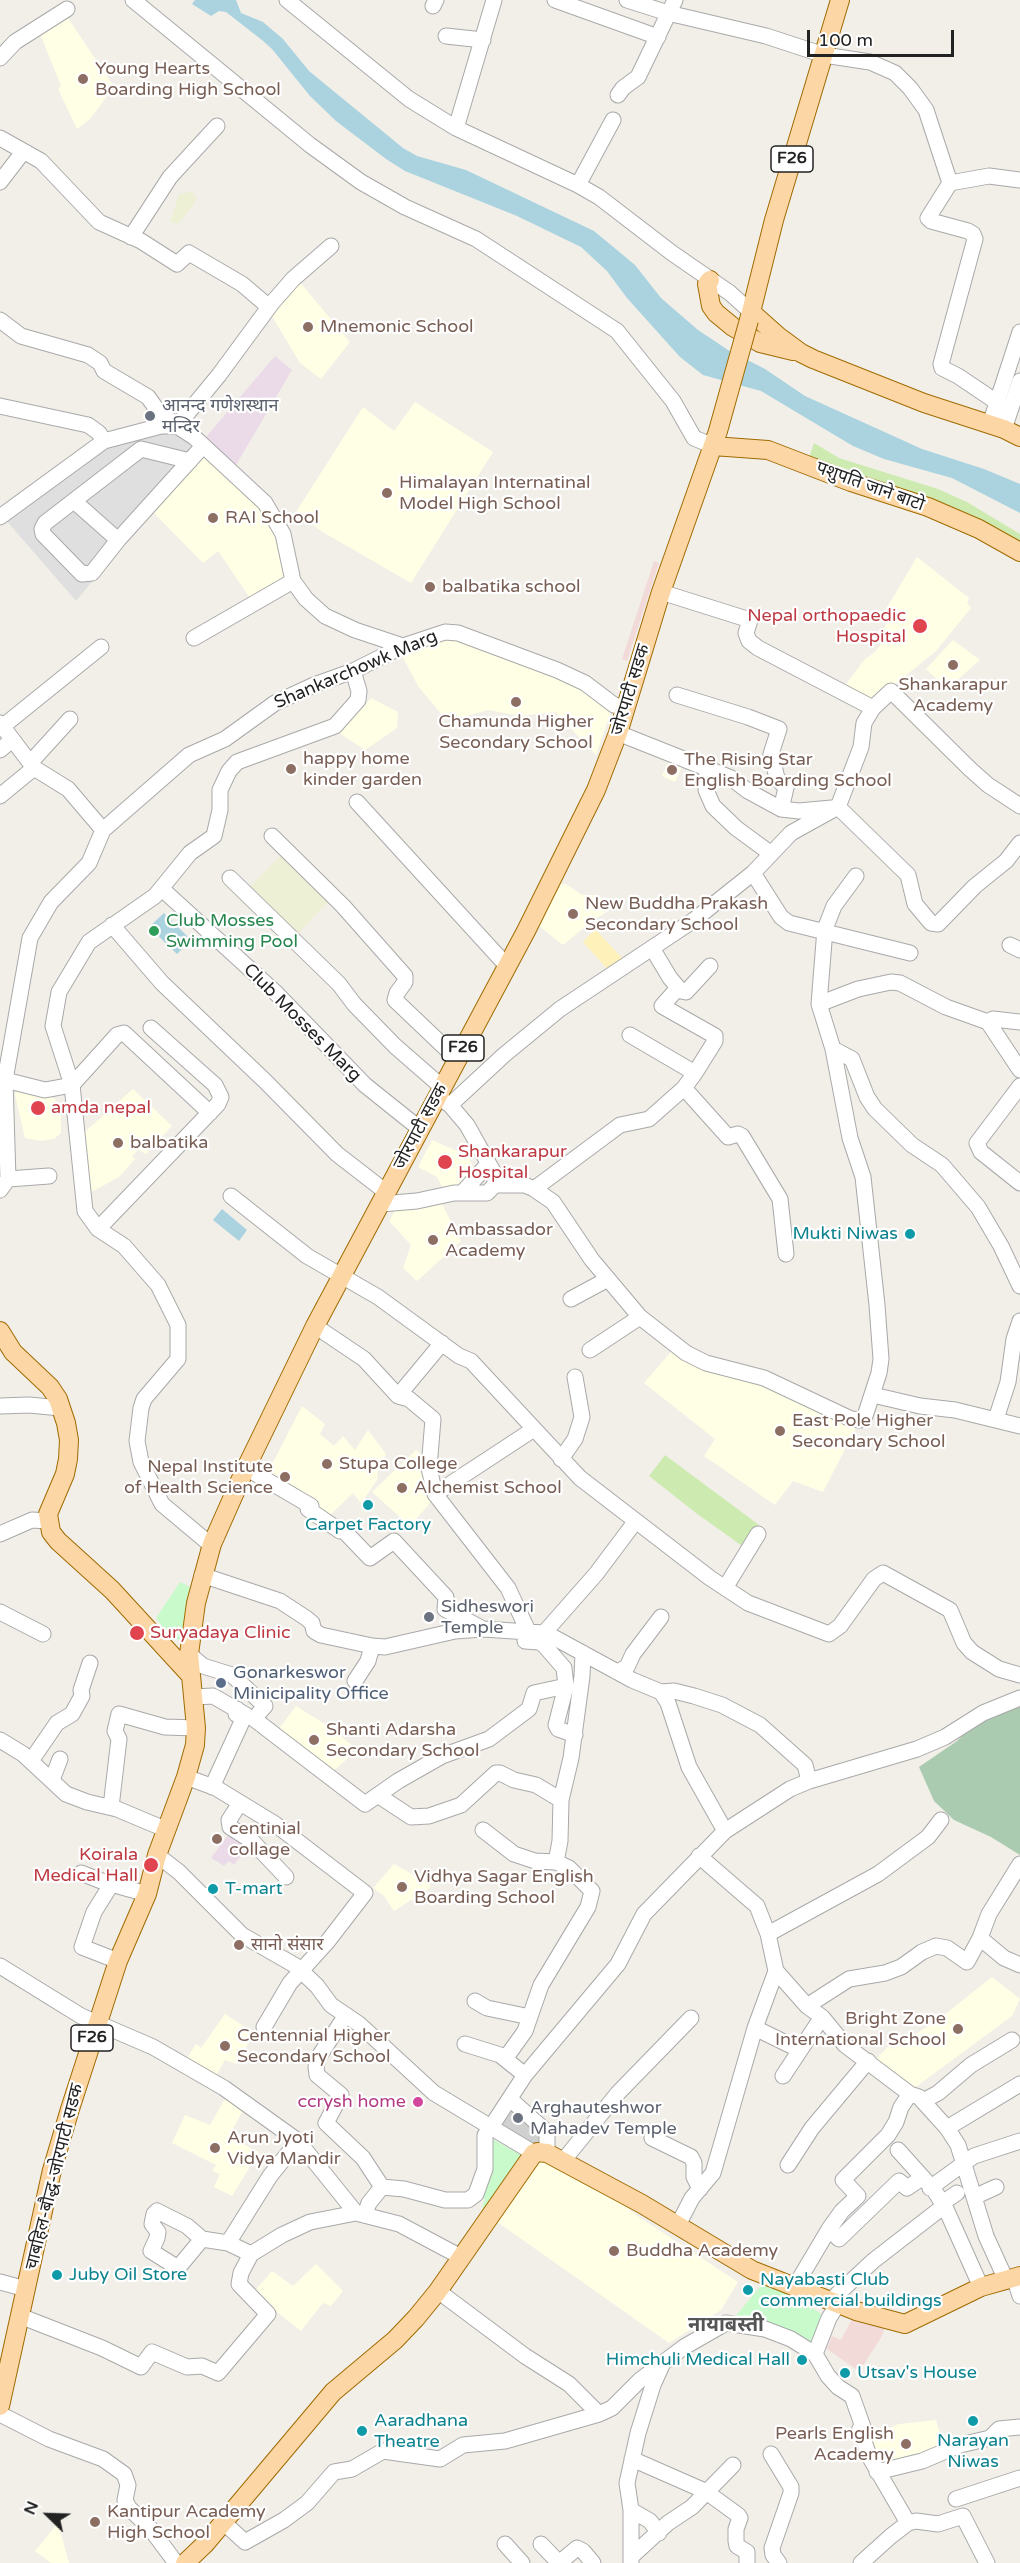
<!DOCTYPE html>
<meta charset="utf-8">
<style>
body{margin:0}
#map{position:relative;width:1020px;height:2563px;overflow:hidden;background:#f2efe9;font-family:"Varela Round",sans-serif}
canvas{display:block}
.north{position:absolute;left:18px;top:2485px;width:60px;height:60px;-webkit-text-stroke:4px #fff;paint-order:stroke;rotate:293deg;font-size:16px;font-weight:700;line-height:24px;text-align:center;color:#222}
.north::after{content:'';display:block;margin:auto;width:21px;height:27px;background:#222;clip-path:polygon(50% 0,100% 100%,50% 72%,0 100%)}
.scale{position:absolute;left:807px;top:30px;width:147px;height:27px;box-sizing:border-box;border:3px solid #222;border-top:0;padding-left:8px;font-size:18px;line-height:21px;white-space:nowrap;color:#222;-webkit-text-stroke:4px #fff;paint-order:stroke}
</style>
<div id="map">
<canvas width="1020" height="2563"></canvas>
<div class="north">N</div>
<div class="scale">100 m</div>
</div>
<script>
const c = document.querySelector('canvas').getContext('2d');
c.lineJoin = 'round';
function fill(path, color) { c.fillStyle = color; c.fill(path, 'evenodd'); }
const toPath = rows => new Path2D(rows.map(r => 'M' + r).join(''));
function stroke(path, color, width, dash) { c.strokeStyle = color; c.lineWidth = width; c.lineCap = dash ? 'butt' : 'round'; c.setLineDash(dash || []); c.stroke(path); }
function write(font, color, halo, rows, align = 'center') {
  c.font = font + ' "Varela Round","Noto Sans Devanagari",sans-serif'; c.lineWidth = 4.5; c.setLineDash([]); c.textBaseline = 'middle'; c.strokeStyle = halo; c.fillStyle = color; for (const [text, x, y, turn = 0] of rows) {
    c.save(); c.translate(x, y); c.rotate((+turn || 0) * Math.PI / 180); c.textAlign = isNaN(turn) ? turn : align; if (halo) c.strokeText(text, 0, 0); c.fillText(text, 0, 0); c.restore();
  }
}
fill(toPath([
 [181,431,198,446,193,459,76,601,5,519,115,440]
]), '#e0dfdf');
fill(toPath([
 [654,561,659,563,627,661,622,659],
 [854,2315,886,2323,882,2336,864,2364,857,2370,827,2349,832,2336,841,2340]
]), '#f2dad9');
fill(toPath([
 [275,356,292,370,236,465,206,437],
 [227,1836,251,1843,234,1865,229,1861,224,1866,211,1858]
]), '#ebdbe8');
fill(toPath([
 [66,15,114,87,90,119,77,129,58,89,61,86,39,31],
 [298,280,350,342,321,379,300,363,270,313],
 [415,402,493,452,411,583,321,531,296,512,363,407,394,431],
 [204,449,251,496,278,534,285,577,250,598,218,551,203,563,152,511],
 [917,557,969,598,967,603,971,608,936,651,872,703,846,684,865,659,874,653,886,638,880,633,888,622,882,616],
 [453,635,558,675,612,709,596,755,555,712,520,716,488,710,460,718,453,711,443,716,418,686,398,648],
 [953,640,980,660,947,689,926,669],
 [371,698,398,712,397,728,365,750,339,733],
 [670,758,683,765,675,782,662,776],
 [561,884,566,884,582,895,598,895,614,907,591,922,563,945,538,925],
 [18,1084,55,1099,61,1116,61,1133,54,1139,41,1141,25,1138,15,1095],
 [133,1089,172,1126,146,1154,138,1150,132,1156,135,1159,119,1177,86,1195,79,1137],
 [432,1140,468,1156,477,1176,466,1186,445,1192,437,1177,418,1167],
 [439,1198,461,1241,417,1281,403,1268,411,1245,389,1221,399,1203],
 [677,1345,858,1424,823,1492,793,1481,775,1505,704,1456,715,1439,644,1383],
 [302,1406,325,1424,320,1434,334,1446,343,1436,355,1450,368,1430,386,1454,377,1474,378,1479,361,1503,353,1493,325,1520,267,1474],
 [416,1450,429,1460,421,1460,429,1484,426,1495,431,1502,410,1526,372,1492],
 [296,1706,328,1726,353,1746,347,1759,333,1771,275,1734],
 [394,1864,425,1881,431,1886,418,1899,411,1900,394,1911,384,1896,373,1888],
 [992,1977,1020,1999,1012,2016,913,2089,873,2062,889,2046,893,2049,939,2019],
 [225,2014,254,2033,237,2064,225,2060,214,2079,185,2061,196,2044,201,2048],
 [226,2097,244,2109,228,2137,259,2152,232,2196,214,2187,220,2174,212,2171,216,2165,172,2143,185,2115,210,2125],
 [540,2155,616,2199,639,2217,738,2282,721,2310,669,2343,493,2219],
 [316,2264,343,2291,331,2306,323,2303,301,2331,253,2293,272,2271,293,2286],
 [936,2420,945,2451,878,2469,865,2437,899,2424],
 [58,2523,69,2563,51,2563,35,2551]
]), '#ffffe5');
fill(toPath([
 [515,2106,547,2132,545,2150,499,2130]
]), '#d0d0d0');
fill(toPath([
 [191,191,197,198,193,205,178,224,170,222,179,195],
 [282,854,330,900,294,938,246,891]
]), '#eef0d5');
fill(toPath([
 [814,443,839,458,938,489,967,502,1020,534,1020,546,916,497,809,458],
 [665,1455,759,1525,745,1548,696,1513,649,1476]
]), '#cdebb0');
fill(toPath([
 [595,929,623,959,610,972,583,942]
]), '#fff1ba');
fill(toPath([
 [1020,1706,1020,1855,991,1837,954,1820,934,1801,919,1767,957,1741,973,1725]
]), '#aacbaf');
fill(toPath([
 [180,1582,190,1587,182,1639,172,1640,156,1618],
 [485,2135,527,2158,489,2211,482,2207,485,2199,476,2194],
 [764,2282,815,2297,809,2311,812,2308,828,2318,815,2354,729,2324]
]), '#c8facc');
fill(toPath([
 [195,0,236,0,241,13,263,22,283,39,309,71,403,148,417,156,466,170,594,231,635,265,661,298,698,330,728,350,765,369,805,396,922,449,984,469,1020,484,1020,513,952,478,884,459,853,446,761,391,703,375,680,357,627,298,607,271,581,247,517,216,405,171,386,159,336,121,310,96,272,49,262,40,226,12,219,11,211,16,192,4],
 [164,913,191,940,177,954,149,927],
 [222,1209,247,1230,239,1241,213,1220]
]), '#aad3df');
const minor = toPath([
 [133,0,310,145,361,182,405,207,476,239,617,331,673,401,694,438,713,446],
 [287,0,409,99,456,128,578,185,599,197,672,253,730,293,751,312],
 [555,0,658,37],
 [627,0,668,13,766,36,824,55,870,62,895,73,910,88,926,110,950,183,928,218,931,221,968,231,973,234,975,239,941,364,942,368,958,376,998,403],
 [433,6,436,0],
 [446,36,483,40],
 [0,58,15,42,67,9],
 [618,95,623,88,638,77,675,0],
 [456,128,494,0],
 [0,138,41,161,99,222,141,241,177,264,189,253,242,284,269,307],
 [0,182,23,152],
 [950,183,989,176,1020,180],
 [578,185,613,120],
 [131,237,170,177,217,126],
 [0,320,21,336,88,355,100,363,104,371,148,397,158,411,177,426,219,375,272,303,293,279,331,246],
 [0,406,88,425,99,433,104,441],
 [990,424,1020,332],
 [1004,429,1020,381],
 [190,461,141,449,45,523,42,529,43,534,82,574,92,573,118,540,203,446],
 [75,502,118,540],
 [0,517,104,441,161,426,177,426,194,437,265,503,283,534,293,581,306,599,325,616,355,630,403,646],
 [661,592,750,620,746,633,749,641,758,648,873,708],
 [194,638,293,581],
 [677,695,748,717,779,729,771,754,777,778,786,788,781,809],
 [0,723,34,768,68,789,103,830],
 [2,727,101,647],
 [618,733,731,778,748,791,781,809,799,811,832,808],
 [0,750,12,740],
 [30,763,70,719],
 [707,767,706,790,713,806,736,828,770,853],
 [0,796,34,768],
 [357,802,507,966],
 [838,807,908,875,915,904,931,923,938,924,975,886,1006,861,1020,843],
 [272,836,343,906,405,976,405,982,397,993,395,1000,457,1059],
 [753,873,781,917,789,923,910,953],
 [230,878,339,984,354,1004,395,1046,442,1087],
 [162,889,275,992,365,1085,420,1129],
 [112,925,162,983,265,1081,337,1154,386,1192],
 [1010,945,1020,950],
 [652,948,670,978,681,991,686,992,710,966],
 [678,988,662,1006,715,1036,715,1041,695,1073],
 [819,1004,858,989,891,982,900,983,946,1007,988,1022,1020,1070],
 [988,1022,993,1019,1020,1022],
 [833,1049,852,1059,867,1097,875,1109,912,1145,942,1165,978,1207,1001,1246,1020,1286],
 [5,1080,45,1090,72,1085,117,1035,124,1033,210,1113],
 [1020,1086,977,1143,981,1152,1020,1183],
 [684,1088,728,1137,738,1134,742,1136,780,1199,786,1254],
 [442,1100,450,1105,467,1125,495,1175,495,1185],
 [450,1105,504,1055,560,1009,694,920,753,873,791,833,838,807,861,747,864,723,873,708,891,691,970,769,988,785,1020,806],
 [8,1179,49,1176],
 [534,1189,620,1125,649,1119,684,1088,695,1073,630,1035],
 [0,1190,8,1179,5,1080,30,938,51,902,89,863,103,830,189,755,225,739,275,703,314,685,353,671,403,646,445,632,458,633,557,670,585,683,614,705,626,708],
 [463,1192,488,1164],
 [231,1196,307,1256,378,1297,459,1356,471,1361,580,1478,710,1578,748,1603,829,1634,840,1626,874,1579,883,1573,950,1610,964,1643,972,1652,999,1669,1020,1675],
 [381,1204,417,1201,454,1193,487,1193,495,1185,525,1185,534,1189,553,1202,592,1260,640,1317,686,1353,706,1363,764,1378,851,1419,860,1420,865,1416,879,1373,881,1359,877,1305,863,1177,850,1138,833,1049,819,1004,825,929,834,906,856,876],
 [98,1229,218,1104,221,1097,215,1085,151,1028],
 [571,1299,608,1279],
 [315,1326,364,1359,398,1396,409,1399,433,1419,429,1468,435,1494,508,1588,529,1633],
 [590,1350,640,1317],
 [873,1395,920,1406,955,1410,1020,1426],
 [398,1396,442,1343],
 [0,1406,29,1405,61,1408],
 [996,1419,1008,1382,1014,1339,1020,1321],
 [561,1459,575,1439,582,1417,575,1377],
 [246,1468,311,1506,308,1509,340,1531,344,1531,370,1558,394,1541,446,1597,445,1609,483,1629],
 [435,1494,534,1429],
 [0,1534,32,1520,48,1521],
 [212,1544,205,1540,162,1504,141,1462,137,1441,141,1408,144,1399,178,1359,178,1325,158,1285,124,1246,98,1229,85,1211,72,1085,53,1026,59,992,89,942,155,896,190,853,214,836,220,810,220,790,229,771,237,762,335,726,358,700,359,691,353,671],
 [202,1575,280,1601,306,1618,312,1623,314,1631,321,1635,372,1646,385,1647,455,1631,483,1629,544,1633,555,1638,632,1680,661,1692,668,1703,689,1767,725,1831],
 [725,1588,758,1534],
 [0,1612,43,1634],
 [544,1633,596,1574,635,1522],
 [525,1641,539,1642,544,1645,564,1668,566,1686,556,1725,558,1729,575,1735],
 [189,1654,203,1666,232,1675,265,1706,254,1719,365,1804,398,1781,442,1756,489,1739,529,1709,534,1693,566,1686],
 [617,1672,627,1667,633,1654,661,1617],
 [355,1681,368,1661,372,1646],
 [661,1692,674,1691,694,1696,722,1705,760,1725,805,1765,809,1781],
 [194,1697,213,1696,246,1715],
 [0,1740,23,1754,66,1794,87,1802,117,1809,167,1830],
 [29,1759,35,1755,57,1723,72,1714,82,1696,81,1690,90,1663],
 [186,1777,216,1788,275,1824,365,1893,328,1941,290,1983,264,2027],
 [52,1780,60,1759],
 [212,1787,244,1717,236,1714,237,1709],
 [379,1796,411,1817,429,1816,461,1805,496,1773,500,1773,514,1780,536,1785,561,1800],
 [240,1803,229,1820,230,1827,252,1841,286,1877],
 [111,1807,119,1739,115,1731,119,1714,165,1727,196,1728],
 [483,1830,514,1854,535,1861,556,1862],
 [157,1855,179,1872,242,1935,296,1966,317,1986,331,2005,359,2024,434,2093,534,2153],
 [699,1856,757,1906,768,1934,776,1971,807,2006,822,2017,845,2045,910,2094,919,2097,947,2128,958,2145,986,2236,1006,2280],
 [81,1873,104,1882,109,1888,94,1912,82,1947,118,1961],
 [104,1882,147,1894],
 [768,1934,878,1874,928,1837,941,1820],
 [980,1938,1004,1958,1020,1965],
 [0,1966,81,2016,153,2047,224,2088,298,2141,356,2213],
 [475,2001,487,2008,530,2017],
 [807,2006,849,1979,885,1973,901,1967,922,1952,936,1946,947,1948,967,1962,980,1938,989,1914,1020,1864],
 [346,2015,318,2058,316,2067,317,2075,341,2095,326,2123,363,2158,382,2187,404,2189,445,2200,468,2200,476,2194,485,2169,485,2135],
 [755,2028,800,2050],
 [465,2044,500,2055,525,2075],
 [505,2059,525,2031,541,1985,588,1907,592,1891,569,1868,556,1862,560,1841,561,1800,571,1758,582,1676,583,1653],
 [783,2076,822,2017],
 [510,2099,547,2132,547,2153],
 [923,2101,938,2093,971,2065,1012,2040],
 [491,2127,525,2075,618,1964,644,1914,725,1831,790,1789,809,1781,917,1749,945,1737,983,1713,1020,1698],
 [947,2128,1020,2084],
 [652,2138,691,2157,694,2163,694,2177,700,2189],
 [898,2150,934,2190,946,2209,981,2287],
 [563,2161,618,2093,691,2018],
 [788,2165,812,2128,868,2061],
 [930,2188,974,2156,1020,2141],
 [974,2197,996,2187],
 [942,2203,957,2193],
 [365,2214,369,2203,382,2187],
 [678,2225,692,2198,713,2173,755,2028,776,1971],
 [829,2229,842,2211,858,2196,843,2180,888,2135,896,2122,901,2107,910,2094],
 [202,2239,178,2268,151,2251,157,2238,158,2232,152,2224,154,2214,157,2211,187,2226,202,2239,228,2243,251,2254],
 [228,2243,270,2176,298,2141],
 [1014,2277,1020,2296],
 [0,2282,26,2289],
 [794,2288,829,2229,839,2239,899,2181,907,2188,922,2178],
 [438,2291,525,2356,569,2384,599,2414],
 [830,2301,873,2261,944,2206],
 [20,2316,102,2348,141,2367,152,2352,187,2367,202,2366,218,2373,268,2314,239,2284,241,2273,251,2254,282,2235,310,2222,356,2213,399,2224,461,2257],
 [815,2354,828,2376,838,2387,852,2396,863,2427,860,2429,869,2456,908,2523],
 [0,2414,49,2439,103,2459,124,2474,128,2485,125,2500,129,2508,150,2528,176,2563],
 [771,2454,791,2487,791,2493,772,2548,773,2555,779,2563],
 [632,2459,705,2491,738,2515,740,2518,736,2529,736,2541,737,2546,747,2552,747,2563],
 [877,2472,922,2461,960,2445,990,2438,999,2429,1020,2427],
 [956,2499,1020,2478],
 [631,2510,650,2521,659,2533],
 [222,2521,245,2542,284,2520,307,2503,334,2472,352,2469,383,2451,440,2459,463,2445,505,2441,599,2414,612,2408,640,2380,684,2347,726,2323,765,2329,791,2339,815,2354,829,2318,838,2304],
 [505,2544,522,2563],
 [541,2544,559,2563,577,2548,583,2551,593,2563],
 [632,2556,668,2523,692,2507,733,2465],
 [631,2563,631,2510,627,2483,638,2433,653,2385,662,2365],
 [861,2563,891,2536,908,2523,916,2521,938,2524,963,2516,987,2563]
]);
const major = toPath([
 [710,280,707,284,711,306,716,313,733,327,760,343,793,351],
 [751,312,778,336,801,353,813,359,924,403,1004,429,1020,437],
 [749,320,774,220,840,0],
 [713,446,768,450,851,482,928,507,979,529,1020,552],
 [0,1331,13,1352,50,1387,58,1399,66,1423,69,1440,68,1459,65,1474,48,1514,51,1532,58,1541,112,1590,191,1676],
 [0,2406,52,2170,70,2109,118,1961,147,1894,157,1855,186,1777,195,1745,196,1728,189,1654,196,1603,212,1544,243,1474,315,1326,526,931,596,790,618,733,661,592,718,431],
 [185,2563,205,2544,333,2392,395,2340,416,2318,438,2291,534,2153,538,2152,547,2153,642,2204,752,2270,856,2311,905,2324,981,2287,1020,2276]
]);
stroke(minor, '#a9a9a9', 17);
stroke(major, '#a06b00', 20);
stroke(minor, '#fff', 15);
stroke(major, '#fcd6a4', 18);
const majorBridge = toPath([
 [718,431,749,320]
]);
stroke(majorBridge, '#a06b00', 20, []);
stroke(majorBridge, '#fcd6a4', 18);
for (const [x, y, r, color] of [
 [83,79,6,"#8d6e63"],
 [308,327,6,"#8d6e63"],
 [150,416,6,"#6b7280"],
 [387,493,6,"#8d6e63"],
 [213,518,6,"#8d6e63"],
 [430,587,6,"#8d6e63"],
 [920,626,8,"#e0444e"],
 [953,665,6,"#8d6e63"],
 [516,702,6,"#8d6e63"],
 [291,769,6,"#8d6e63"],
 [672,770,6,"#8d6e63"],
 [573,914,6,"#8d6e63"],
 [154,931,6,"#2e9e5b"],
 [38,1108,8,"#e0444e"],
 [118,1143,6,"#8d6e63"],
 [445,1162,8,"#e0444e"],
 [910,1234,6,"#0f9aa8"],
 [433,1240,6,"#8d6e63"],
 [780,1431,6,"#8d6e63"],
 [327,1464,6,"#8d6e63"],
 [285,1477,6,"#8d6e63"],
 [402,1488,6,"#8d6e63"],
 [368,1505,6,"#0f9aa8"],
 [429,1617,6,"#6b7280"],
 [137,1633,8,"#e0444e"],
 [221,1683,6,"#5c6f8a"],
 [314,1740,6,"#8d6e63"],
 [217,1839,6,"#8d6e63"],
 [151,1865,8,"#e0444e"],
 [402,1887,6,"#8d6e63"],
 [213,1889,6,"#0f9aa8"],
 [239,1945,6,"#8d6e63"],
 [958,2029,6,"#8d6e63"],
 [225,2046,6,"#8d6e63"],
 [418,2102,6,"#d1479c"],
 [518,2118,6,"#6b7280"],
 [215,2148,6,"#8d6e63"],
 [614,2251,6,"#8d6e63"],
 [57,2275,6,"#0f9aa8"],
 [748,2290,6,"#0f9aa8"],
 [802,2360,6,"#0f9aa8"],
 [845,2373,6,"#0f9aa8"],
 [973,2421,6,"#0f9aa8"],
 [362,2431,6,"#0f9aa8"],
 [906,2444,6,"#8d6e63"],
 [95,2522,6,"#8d6e63"]
]) { const dot = new Path2D(); dot.arc(x, y, r, 0, 2 * Math.PI); c.fillStyle = color; c.fill(dot); stroke(dot, '#fff', 2); }
for (const [x, y, w] of [
 [792,159,42],
 [463,1048,42],
 [92,2038,42]
]) { const box = new Path2D(); box.roundRect(x - w / 2, y - 13, w, 26, 4.5); c.fillStyle = '#fff'; c.fill(box); stroke(box, '#222', 1.5); }
write('bold 16px', '#222', null, [
 ["F26",792,159],
 ["F26",463,1048],
 ["F26",92,2038]
]);
write('18px', '#785e54', '#fff', [
 ["Young Hearts",95,69],
 ["Boarding High School",95,90],
 ["Mnemonic School",320,327],
 ["Himalayan Internatinal",399,483],
 ["Model High School",399,504],
 ["RAI School",225,518],
 ["balbatika school",442,587],
 ["Shankarapur",953,685,"center"],
 ["Academy",953,706,"center"],
 ["Chamunda Higher",516,722,"center"],
 ["Secondary School",516,743,"center"],
 ["happy home",303,759],
 ["kinder garden",303,780],
 ["The Rising Star",684,760],
 ["English Boarding School",684,781],
 ["New Buddha Prakash",585,904],
 ["Secondary School",585,925],
 ["balbatika",130,1143],
 ["Ambassador",445,1230],
 ["Academy",445,1251],
 ["East Pole Higher",792,1421],
 ["Secondary School",792,1442],
 ["Stupa College",339,1464],
 ["Nepal Institute",273,1467,"right"],
 ["of Health Science",273,1488,"right"],
 ["Alchemist School",414,1488],
 ["Shanti Adarsha",326,1730],
 ["Secondary School",326,1751],
 ["centinial",229,1829],
 ["collage",229,1850],
 ["Vidhya Sagar English",414,1877],
 ["Boarding School",414,1898],
 ["सानो संसार",251,1945],
 ["Bright Zone",946,2019,"right"],
 ["International School",946,2040,"right"],
 ["Centennial Higher",237,2036],
 ["Secondary School",237,2057],
 ["Arun Jyoti",227,2138],
 ["Vidya Mandir",227,2159],
 ["Buddha Academy",626,2251],
 ["Pearls English",894,2434,"right"],
 ["Academy",894,2455,"right"],
 ["Kantipur Academy",107,2512],
 ["High School",107,2533]
], 'left');
write('18px', '#5b616d', '#fff', [
 ["आनन्द गणेशस्थान",162,406],
 ["मन्दिर",162,427],
 ["Sidheswori",441,1607],
 ["Temple",441,1628],
 ["Arghauteshwor",530,2108],
 ["Mahadev Temple",530,2129]
], 'left');
write('18px', '#222', '#fff', [
 ["पशुपति जाने बाटो",870,487,20],
 ["Shankarchowk Marg",356,670,-23],
 ["जोरपाटी सडक",631,690,-73],
 ["Club Mosses Marg",302,1023,45],
 ["जोरपाटी सडक",421,1127,-62],
 ["चाबहिल-बौद्ध-जोरपाटी सडक",55,2177,-76]
]);
write('18px', '#be3a42', '#fff', [
 ["Nepal orthopaedic",906,616,"right"],
 ["Hospital",906,637,"right"],
 ["amda nepal",51,1108],
 ["Shankarapur",458,1152],
 ["Hospital",458,1173],
 ["Suryadaya Clinic",150,1633],
 ["Koirala",138,1855,"right"],
 ["Medical Hall",138,1876,"right"]
], 'left');
write('18px', '#27864d', '#fff', [
 ["Club Mosses",166,921],
 ["Swimming Pool",166,942]
], 'left');
write('18px', '#0d838f', '#fff', [
 ["Mukti Niwas",898,1234,"right"],
 ["Carpet Factory",368,1525,"center"],
 ["T-mart",225,1889],
 ["Juby Oil Store",69,2275],
 ["Nayabasti Club",760,2280],
 ["commercial buildings",760,2301],
 ["Himchuli Medical Hall",790,2360,"right"],
 ["Utsav's House",857,2373],
 ["Aaradhana",374,2421],
 ["Theatre",374,2442],
 ["Narayan",973,2441,"center"],
 ["Niwas",973,2462,"center"]
], 'left');
write('18px', '#4e5e75', '#fff', [
 ["Gonarkeswor",233,1673],
 ["Minicipality Office",233,1694]
], 'left');
write('18px', '#b23c85', '#fff', [
 ["ccrysh home",406,2102]
], 'right');
write('bold 20px', '#555', '#fff', [
 ["नायाबस्ती",726,2326]
]);
</script>
